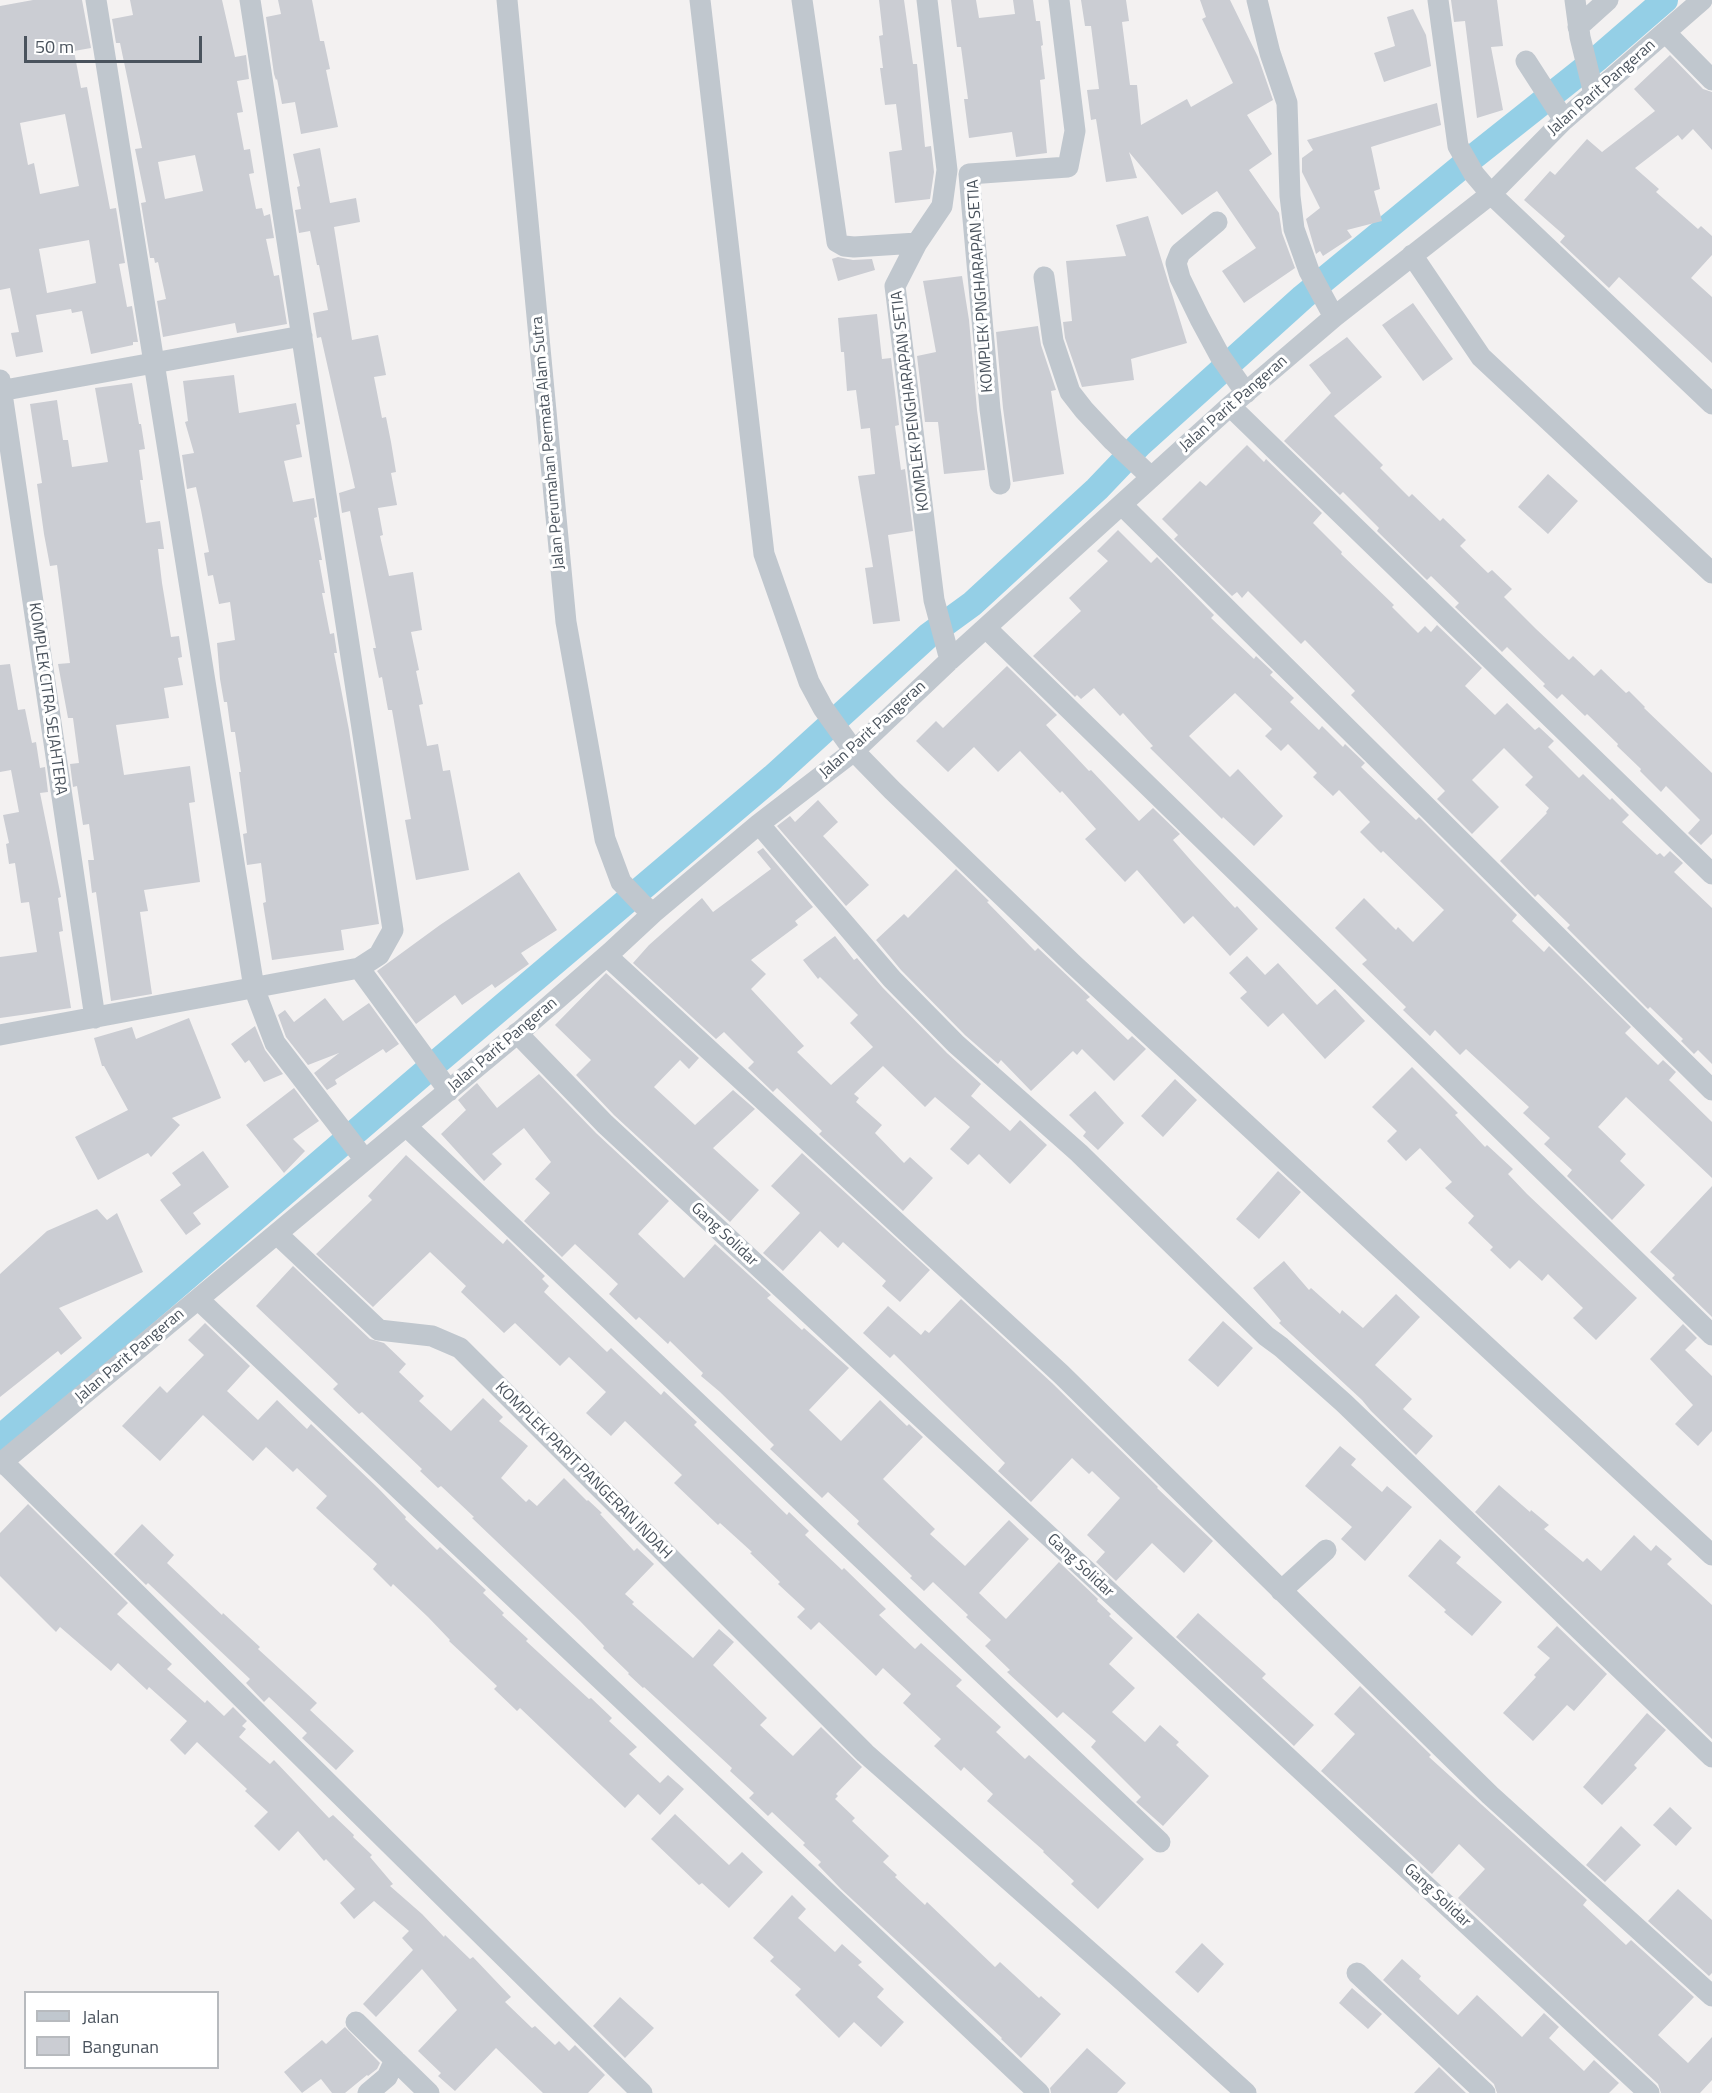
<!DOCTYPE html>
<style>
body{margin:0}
#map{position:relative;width:1712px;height:2093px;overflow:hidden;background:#f3f1f1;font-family:"Titillium Web",sans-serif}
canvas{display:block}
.legend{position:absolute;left:24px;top:1991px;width:195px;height:78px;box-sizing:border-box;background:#fff;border:2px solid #b7babe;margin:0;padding:8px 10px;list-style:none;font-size:18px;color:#4a535d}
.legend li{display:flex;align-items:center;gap:12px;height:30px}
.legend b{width:30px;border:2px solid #b7babe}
.scale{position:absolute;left:24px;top:36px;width:178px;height:27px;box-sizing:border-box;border:3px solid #4a535d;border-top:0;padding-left:8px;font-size:18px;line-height:21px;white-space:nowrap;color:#4a535d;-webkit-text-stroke:4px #fff;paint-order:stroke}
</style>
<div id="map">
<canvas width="1712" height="2093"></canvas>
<ul class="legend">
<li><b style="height:8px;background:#c0c7ce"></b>Jalan</li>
<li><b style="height:16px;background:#cbcdd3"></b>Bangunan</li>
</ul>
<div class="scale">50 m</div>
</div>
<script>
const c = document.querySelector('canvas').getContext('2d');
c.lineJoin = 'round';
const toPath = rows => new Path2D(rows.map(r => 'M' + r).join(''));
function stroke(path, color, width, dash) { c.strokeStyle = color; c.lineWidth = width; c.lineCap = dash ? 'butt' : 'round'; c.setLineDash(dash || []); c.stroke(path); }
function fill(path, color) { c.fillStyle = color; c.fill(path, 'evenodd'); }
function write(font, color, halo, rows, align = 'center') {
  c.font = font + ' "Titillium Web",sans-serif'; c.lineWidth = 6; c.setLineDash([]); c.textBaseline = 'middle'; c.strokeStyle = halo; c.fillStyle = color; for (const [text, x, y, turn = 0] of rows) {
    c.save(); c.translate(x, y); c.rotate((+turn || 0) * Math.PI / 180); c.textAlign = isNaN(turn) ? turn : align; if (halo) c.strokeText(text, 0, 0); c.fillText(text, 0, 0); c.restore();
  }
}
stroke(toPath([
 [0,1438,417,1079,773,777,928,636,972,604,1097,489,1140,444,1303,297,1472,158,1598,58,1665,0]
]), '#94cfe6', 26);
fill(toPath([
 [33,0,82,0,91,48,74,51,81,88,87,87,110,209,116,208,125,263,119,264,127,307,132,306,138,342,133,342,133,345,91,354,82,311,72,313,71,309,36,315,43,352,16,357,11,333,19,332,10,288,0,290,0,6],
 [65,114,79,186,40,194,34,163,28,165,20,123],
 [89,240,96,283,47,293,39,249],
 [130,0,222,0,235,57,246,55,249,79,237,81,243,112,237,113,244,150,250,149,254,173,249,174,256,209,262,208,264,216,270,214,274,238,266,239,274,276,279,275,287,324,237,333,235,323,163,337,157,301,166,299,158,262,155,263,154,258,150,258,141,203,146,202,135,149,142,148,120,43,116,43,112,19,133,15],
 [195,155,203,191,165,199,158,162],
 [278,0,312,0,320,41,324,41,330,69,326,70,338,127,301,134,295,102,282,104,277,79,276,80,274,74,266,17,281,14],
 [879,0,904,0,913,64,917,64,925,147,931,146,934,172,930,199,895,203,889,152,902,150,896,104,885,105,880,68,883,68,879,36,883,35],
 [951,0,976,0,979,18,1015,14,1013,0,1033,0,1036,21,1040,21,1043,45,1041,46,1045,79,1040,80,1047,153,1016,157,1012,132,969,138,964,99,968,99,961,47,957,47],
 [1081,0,1126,0,1129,21,1122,22,1130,85,1137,85,1141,125,1187,99,1191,107,1233,83,1202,19,1206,17,1200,0,1230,0,1258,57,1273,100,1247,115,1272,154,1249,170,1279,213,1282,233,1295,268,1244,303,1222,271,1256,248,1217,191,1182,215,1129,152,1137,178,1106,182,1096,119,1091,120,1087,90,1099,89,1091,26,1085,26],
 [1451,0,1497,0,1503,46,1491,47,1503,110,1477,118,1465,21,1454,22],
 [1413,9,1426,35,1431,66,1384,82,1374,53,1395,46,1387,17],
 [1670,55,1703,89,1712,92,1712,150,1693,129,1682,140,1678,135,1635,168,1659,189,1656,192,1698,229,1701,226,1712,236,1712,255,1691,278,1712,297,1712,363,1619,277,1609,288,1560,242,1565,236,1524,200,1550,171,1555,175,1587,139,1602,152,1655,111,1634,89],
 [1437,103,1441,125,1371,147,1380,189,1374,191,1382,221,1347,230,1352,237,1323,256,1320,251,1316,254,1306,219,1320,208,1302,172,1302,158,1313,150,1307,140],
 [320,148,330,203,356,198,360,222,334,227,352,340,378,335,386,375,374,377,382,418,386,417,391,442,396,472,391,473,397,505,378,508,383,535,380,536,389,576,413,572,422,630,411,632,419,670,416,671,423,704,419,705,427,746,438,744,443,771,450,770,469,870,416,880,405,820,411,819,392,710,388,710,382,677,379,678,373,648,376,648,350,511,342,513,339,493,355,488,321,337,317,338,313,313,328,310,319,265,317,265,310,231,299,233,295,210,301,209,297,187,300,186,293,154],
 [1148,216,1187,343,1131,359,1134,380,1082,387,1065,338,1063,322,1072,321,1066,261,1126,256,1116,225],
 [838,257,853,260,872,259,875,270,838,281,832,259],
 [962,276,969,320,977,410,985,470,944,474,938,422,925,422,917,356,936,352,923,281],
 [1413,303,1453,359,1423,381,1382,325],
 [877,314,882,359,891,358,899,425,895,426,901,470,905,469,913,531,888,535,900,621,873,624,865,568,873,567,858,476,875,474,870,428,861,429,856,390,847,391,844,352,841,352,838,318],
 [1038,326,1041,345,1056,390,1051,391,1064,474,1013,482,1003,408,996,332],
 [1347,337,1382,377,1334,416,1383,465,1380,468,1409,497,1412,494,1440,521,1443,518,1466,540,1460,546,1488,573,1492,570,1512,589,1504,597,1536,629,1569,660,1573,656,1594,676,1601,669,1626,693,1629,691,1645,707,1644,708,1712,773,1712,834,1701,845,1688,833,1700,820,1666,786,1661,792,1640,771,1641,769,1617,746,1618,744,1587,714,1585,716,1562,694,1557,699,1543,686,1545,684,1507,647,1502,652,1500,650,1455,607,1459,603,1431,576,1427,580,1377,531,1379,528,1343,492,1340,495,1284,441,1331,393,1309,365],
 [234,375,239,413,296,403,300,424,296,425,302,457,284,461,293,502,314,498,317,517,314,518,322,560,319,560,325,593,322,593,330,634,334,633,337,653,334,653,349,730,379,924,341,930,344,950,272,960,263,903,266,902,261,863,247,865,243,834,247,833,239,772,241,772,235,732,231,732,227,702,224,702,220,679,217,643,235,640,230,602,219,604,213,575,208,576,204,553,209,552,201,510,196,487,187,489,182,455,194,453,185,422,188,421,183,381],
 [132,383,139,424,141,424,145,449,139,450,143,480,140,480,146,523,160,521,164,549,158,549,162,583,171,637,179,636,182,657,178,658,183,685,164,688,169,718,116,725,124,775,190,766,195,802,189,803,200,882,144,890,148,911,140,912,152,994,111,1001,96,892,92,893,88,860,94,860,89,824,83,825,77,786,73,787,70,764,79,763,73,718,68,718,58,664,70,663,57,565,50,566,44,534,37,484,42,483,30,404,57,400,63,440,68,440,72,467,108,462,95,388],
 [1247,445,1264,462,1266,459,1322,513,1313,523,1342,552,1341,554,1394,605,1392,607,1418,633,1425,626,1431,632,1437,625,1482,668,1465,686,1495,715,1507,703,1535,730,1539,727,1554,741,1548,747,1579,778,1583,774,1610,800,1612,798,1629,815,1622,822,1657,855,1660,853,1664,857,1670,851,1683,863,1674,872,1712,908,1712,1064,1698,1050,1694,1054,1681,1041,1683,1039,1650,1007,1648,1009,1567,928,1570,925,1538,894,1535,897,1500,861,1547,813,1546,812,1549,808,1525,785,1533,777,1504,748,1472,780,1499,807,1472,834,1437,799,1445,791,1351,695,1355,691,1305,640,1301,644,1248,591,1242,598,1237,592,1232,596,1174,539,1178,535,1162,519,1200,481,1206,486],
 [1548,474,1578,501,1548,534,1518,507],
 [1118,530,1151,563,1157,557,1214,615,1211,618,1254,659,1256,656,1273,672,1270,675,1294,698,1290,702,1319,730,1322,726,1343,747,1345,744,1365,763,1361,767,1416,820,1419,817,1517,915,1512,921,1544,952,1549,946,1631,1027,1625,1033,1658,1065,1663,1060,1676,1072,1669,1080,1712,1122,1712,1178,1626,1097,1598,1127,1626,1154,1620,1161,1645,1185,1612,1220,1567,1176,1572,1170,1544,1144,1550,1138,1523,1113,1529,1107,1466,1049,1460,1055,1435,1030,1430,1036,1403,1010,1406,1007,1362,964,1367,960,1335,928,1364,898,1396,930,1398,927,1413,942,1444,910,1383,851,1381,853,1360,832,1370,822,1339,790,1333,796,1313,777,1317,773,1288,744,1281,751,1265,736,1272,729,1235,693,1189,736,1230,777,1238,769,1283,816,1254,846,1223,817,1222,819,1150,748,1153,746,1123,713,1120,716,1094,688,1081,699,1077,695,1075,697,1033,656,1081,611,1069,598,1108,561,1097,551],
 [10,664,18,710,25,709,32,743,36,742,40,768,45,767,48,792,40,793,61,897,58,898,63,931,59,932,71,1008,0,1018,0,957,37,952,29,902,21,903,15,863,9,864,6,844,9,843,3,815,19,812,11,770,0,772,0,665],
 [1007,666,1057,715,1046,725,1089,771,1091,770,1139,821,1153,808,1180,834,1173,840,1194,864,1235,908,1237,906,1258,929,1230,956,1193,916,1184,924,1137,870,1125,882,1085,839,1096,829,1062,791,1060,793,1020,751,998,772,974,747,948,772,916,741,936,721,943,728],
 [818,800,838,822,823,836,869,885,846,906,777,826,790,816,795,822],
 [763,848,813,907,795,921,798,925,751,960,766,974,751,989,804,1046,797,1052,831,1085,873,1047,850,1023,858,1015,820,977,818,979,803,960,835,936,854,960,857,958,883,988,947,1053,981,1084,971,1096,1010,1131,1020,1120,1047,1145,1010,1184,979,1154,968,1165,950,1149,970,1127,935,1097,925,1107,883,1066,854,1094,859,1098,856,1102,882,1125,875,1133,904,1163,910,1157,933,1178,903,1211,819,1134,822,1131,777,1088,773,1092,748,1068,754,1062,724,1032,716,1039,633,963,649,945,702,898,713,912,771,869,757,852],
 [956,869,989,901,987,902,1035,951,1038,948,1090,997,1086,1000,1128,1040,1132,1036,1146,1049,1114,1081,1082,1049,1077,1055,1073,1051,1031,1091,1001,1060,998,1064,965,1035,901,970,876,940,904,914,908,918],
 [519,872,557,930,521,953,529,964,495,988,492,984,462,1005,455,995,416,1024,377,971,440,925],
 [1247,956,1265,975,1278,963,1317,1005,1335,989,1365,1021,1325,1059,1283,1013,1268,1027,1240,998,1247,992,1229,973],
 [606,973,699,1058,689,1069,680,1060,654,1087,695,1125,733,1090,755,1109,713,1148,759,1190,730,1222,614,1115,576,1075,591,1060,555,1025],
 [325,998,343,1021,369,1003,399,1044,386,1053,383,1049,335,1080,337,1084,327,1090,314,1073,339,1053,308,1065,286,1037,278,1015,285,1010,294,1022],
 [189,1018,221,1098,172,1118,180,1125,151,1157,148,1153,98,1180,75,1137,128,1110,104,1066,102,1066,94,1038,132,1027,136,1039],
 [255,1026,265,1050,283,1074,264,1082,249,1060,245,1063,231,1044],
 [1412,1067,1458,1113,1455,1115,1485,1147,1487,1145,1513,1169,1508,1174,1527,1194,1637,1298,1596,1340,1573,1318,1583,1308,1548,1274,1542,1281,1519,1260,1510,1269,1490,1250,1493,1247,1468,1223,1474,1216,1445,1188,1452,1182,1420,1148,1406,1161,1387,1141,1397,1131,1372,1107],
 [539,1074,596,1133,669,1201,638,1234,684,1278,715,1244,771,1295,767,1298,802,1330,804,1328,849,1368,809,1410,841,1441,880,1400,907,1426,909,1424,923,1437,883,1479,935,1529,930,1534,965,1566,1009,1520,1029,1539,979,1593,1006,1619,1059,1562,1098,1599,1097,1601,1111,1614,1109,1616,1133,1638,1109,1664,1135,1688,1112,1712,1145,1742,1160,1725,1179,1742,1176,1745,1209,1776,1163,1826,1136,1802,1141,1797,1091,1747,1096,1741,1063,1712,1057,1718,1007,1672,1010,1670,985,1646,991,1640,966,1617,968,1615,933,1582,924,1591,910,1578,912,1576,857,1524,859,1521,828,1492,822,1498,770,1449,774,1445,720,1392,701,1376,703,1373,670,1341,668,1344,639,1317,636,1320,609,1294,618,1284,575,1244,562,1257,524,1221,550,1193,535,1179,551,1162,524,1128,492,1154,502,1164,484,1181,441,1134,466,1110,458,1100,477,1083,497,1108],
 [1175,1079,1197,1100,1163,1137,1141,1116],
 [294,1088,319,1121,293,1139,305,1151,284,1173,246,1125],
 [1095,1091,1124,1123,1098,1150,1083,1136,1086,1132,1069,1115],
 [203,1151,229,1187,193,1213,201,1224,186,1235,160,1200,181,1185,172,1173],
 [802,1153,930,1270,900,1302,882,1286,886,1281,843,1242,838,1248,820,1231,783,1271,763,1253,800,1213,771,1186],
 [406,1155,503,1244,507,1239,545,1276,542,1279,549,1286,544,1292,607,1352,611,1348,661,1395,664,1391,697,1422,694,1425,787,1515,789,1512,809,1531,805,1535,842,1570,844,1568,886,1609,879,1615,915,1649,921,1643,962,1680,956,1686,1001,1727,996,1732,1025,1759,1029,1755,1144,1859,1098,1909,1071,1884,1074,1881,1043,1852,1044,1851,987,1801,993,1794,964,1767,961,1771,934,1746,941,1739,903,1703,911,1694,883,1668,876,1676,819,1622,811,1630,797,1617,805,1609,778,1584,780,1582,750,1553,752,1552,720,1523,718,1525,674,1483,682,1475,625,1421,611,1436,586,1413,606,1392,569,1357,560,1366,515,1323,504,1333,461,1292,466,1286,430,1252,373,1307,316,1254,372,1200,368,1196],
 [1278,1171,1301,1192,1259,1239,1236,1219],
 [1712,1186,1712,1317,1672,1278,1675,1275,1650,1252],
 [97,1209,107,1220,117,1213,143,1272,59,1308,82,1338,61,1355,58,1351,0,1397,0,1274,47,1231],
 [1284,1261,1309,1290,1311,1288,1340,1314,1342,1310,1363,1328,1396,1294,1420,1317,1375,1365,1412,1399,1403,1409,1433,1436,1416,1455,1371,1411,1362,1400,1279,1323,1281,1321,1253,1288],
 [293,1266,370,1339,384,1343,406,1364,399,1372,424,1396,419,1401,451,1431,483,1398,503,1417,499,1421,528,1446,501,1478,526,1502,529,1499,537,1506,564,1478,587,1501,588,1500,602,1513,600,1514,634,1551,637,1548,654,1564,625,1594,634,1602,632,1604,693,1658,719,1629,734,1642,713,1665,767,1718,760,1725,793,1756,821,1727,862,1767,836,1794,838,1796,835,1799,855,1818,852,1821,889,1856,883,1862,897,1875,895,1877,925,1905,927,1902,995,1967,1000,1962,1039,1998,1041,1996,1061,2014,1021,2058,1001,2039,1002,2038,841,1889,818,1865,821,1862,803,1845,805,1843,772,1812,768,1816,749,1798,754,1793,730,1771,732,1768,644,1687,643,1688,628,1674,629,1673,603,1648,604,1646,580,1621,472,1518,474,1517,441,1486,438,1488,420,1471,422,1469,362,1412,359,1414,333,1389,338,1384,256,1306],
 [961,1299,1052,1383,1158,1487,1157,1488,1213,1541,1184,1573,1152,1543,1116,1581,1096,1562,1105,1552,1087,1535,1120,1498,1092,1471,1089,1474,1072,1458,1031,1502,998,1471,1005,1463,894,1354,890,1358,863,1333,888,1306,921,1335,925,1330,929,1333],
 [1223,1321,1253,1348,1218,1387,1188,1360],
 [205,1323,250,1366,227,1391,258,1420,277,1400,307,1429,311,1424,378,1488,406,1517,405,1519,437,1550,440,1547,486,1590,483,1593,504,1613,502,1615,528,1639,526,1641,564,1676,589,1699,591,1698,612,1718,609,1721,637,1747,629,1754,660,1783,668,1775,684,1789,660,1815,638,1794,625,1808,520,1708,517,1711,494,1689,497,1686,449,1641,450,1640,428,1617,393,1584,391,1587,373,1569,377,1564,316,1508,327,1496,297,1468,293,1472,266,1447,253,1461,203,1415,160,1461,122,1426,160,1386,167,1393,204,1355,188,1340],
 [1683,1324,1697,1338,1685,1350,1712,1376,1712,1431,1698,1446,1675,1424,1693,1405,1650,1359],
 [1340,1446,1356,1459,1351,1465,1382,1492,1387,1486,1412,1507,1365,1561,1341,1539,1352,1527,1305,1486],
 [1499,1485,1530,1512,1531,1510,1549,1525,1544,1529,1583,1562,1587,1558,1601,1571,1634,1535,1651,1551,1656,1545,1672,1559,1667,1564,1712,1605,1712,1739,1475,1512],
 [28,1504,128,1603,117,1614,172,1664,167,1669,205,1703,207,1700,224,1716,233,1707,247,1721,242,1726,246,1729,239,1737,270,1764,274,1760,329,1818,333,1815,354,1835,353,1837,372,1855,370,1857,393,1884,390,1886,422,1914,444,1937,445,1935,470,1959,473,1957,511,1997,505,2002,532,2028,535,2026,555,2045,559,2041,569,2051,575,2045,605,2075,588,2093,543,2093,496,2048,455,2091,438,2076,441,2073,418,2051,457,2010,422,1969,376,2017,363,2004,413,1950,402,1938,409,1931,374,1901,354,1919,340,1903,355,1889,326,1859,324,1861,298,1831,279,1851,254,1826,268,1812,245,1791,247,1789,197,1742,185,1755,170,1740,187,1721,149,1687,147,1690,118,1663,111,1671,60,1627,56,1632,0,1576,0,1533],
 [142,1524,174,1555,167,1563,222,1615,223,1613,260,1647,258,1649,317,1703,310,1710,354,1751,336,1770,302,1738,307,1733,269,1697,264,1702,246,1683,250,1679,148,1583,146,1585,114,1554],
 [1440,1539,1461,1557,1456,1563,1502,1602,1472,1636,1444,1612,1446,1610,1408,1576],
 [1198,1613,1266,1674,1262,1678,1314,1725,1294,1746,1176,1637],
 [1557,1626,1607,1674,1574,1711,1567,1705,1533,1741,1503,1713,1536,1677,1534,1675,1550,1658,1537,1647],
 [1360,1686,1431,1755,1429,1757,1587,1900,1583,1905,1626,1945,1631,1940,1694,1997,1658,2035,1688,2063,1712,2037,1712,2080,1700,2093,1661,2093,1658,2084,1458,1898,1485,1869,1459,1844,1432,1874,1321,1771,1355,1734,1334,1714],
 [1647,1713,1666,1730,1634,1765,1637,1768,1602,1805,1583,1787],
 [1670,1807,1692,1828,1676,1846,1653,1825],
 [675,1814,729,1865,742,1852,763,1872,729,1908,702,1883,699,1885,651,1839],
 [1621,1826,1641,1845,1605,1882,1586,1865],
 [1678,1889,1712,1920,1712,1973,1709,1976,1648,1921],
 [792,1895,806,1909,798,1918,835,1952,842,1944,862,1962,858,1965,884,1989,877,1997,904,2022,881,2047,854,2022,839,2038,795,1995,801,1989,770,1961,774,1957,753,1938],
 [1202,1943,1224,1964,1198,1993,1175,1972],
 [1402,1959,1421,1976,1419,1979,1458,2015,1477,1995,1522,2037,1544,2013,1559,2027,1549,2038,1584,2071,1594,2060,1619,2083,1609,2093,1497,2093,1494,2084,1383,1980],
 [1352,1988,1382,2014,1368,2029,1339,2003],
 [620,1997,654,2028,625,2058,593,2026],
 [345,2027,380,2063,377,2069,368,2076,367,2075,345,2093,332,2093,321,2079,302,2093,284,2072,322,2040,326,2044],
 [1087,2048,1126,2083,1117,2093,1051,2093,1050,2088],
 [1439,2067,1466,2093,1414,2093]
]), '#cbcdd3');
stroke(toPath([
 [96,0,254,988,275,1043,365,1160],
 [507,0,566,622,605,839,621,882,643,905,653,913],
 [700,0,764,554,809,682,823,708,854,751,892,790,1073,964,1712,1555],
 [802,0,837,242,844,246,854,247,917,243],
 [927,0,947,170,942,206,917,243,895,286,934,600,950,660],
 [1257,0,1270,53,1287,103,1290,196,1294,229,1309,271,1334,317],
 [1438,0,1458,146,1474,174,1491,194,1712,404],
 [1575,0,1580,37,1594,94],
 [1578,27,1608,0],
 [1665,32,1712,80],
 [1526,61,1564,120],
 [1217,222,1180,253,1176,263,1180,278,1200,319,1220,356,1246,393],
 [1412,255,1481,357,1712,573],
 [1044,277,1053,341,1070,392,1084,410,1113,441,1151,477],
 [0,380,95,1018],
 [0,391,302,336],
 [1230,406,1712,874],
 [1000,484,990,409,969,174,1068,167,1075,131,1059,0],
 [1122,505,1712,1090],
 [986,628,1712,1335],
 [759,824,892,979,956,1044,1079,1153,1266,1336,1281,1347,1344,1403,1712,1757],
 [607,956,1061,1374,1490,1795,1712,1996],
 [359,968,449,1091],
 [517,1033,605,1124,1649,2093],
 [0,1035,359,968,379,955,393,930,250,0],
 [406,1126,1160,1842],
 [277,1234,379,1330,432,1336,460,1348,865,1753,1125,1983,1246,2093],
 [199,1300,1039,2093],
 [3,1462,642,2093],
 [0,1464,525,1027,611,952,653,913,759,824,854,751,950,660,1230,406,1334,317,1491,194,1564,120,1702,0],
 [1281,1591,1326,1550],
 [1357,1973,1485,2093],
 [356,2022,429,2093],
 [368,2093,387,2077,395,2060]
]), '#c0c7ce', 21);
write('16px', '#4a535d', '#fff', [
 ["Jalan Parit Pangeran",1602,88,-41],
 ["KOMPLEK PNGHARAPAN SETIA",981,286,-94],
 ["KOMPLEK PENGHARAPAN SETIA",911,401,-97],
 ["Jalan Parit Pangeran",1234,404,-41],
 ["Jalan Perumahan Permata Alam Sutra",549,443,-95],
 ["KOMPLEK CITRA SEJAHTERA",47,699,82],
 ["Jalan Parit Pangeran",873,730,-42],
 ["Jalan Parit Pangeran",503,1045,-40],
 ["Gang Solidar",724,1235,43],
 ["Jalan Parit Pangeran",130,1356,-40],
 ["KOMPLEK PARIT PANGERAN INDAH",583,1471,45],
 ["Gang Solidar",1080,1566,43],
 ["Gang Solidar",1437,1896,43]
]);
</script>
